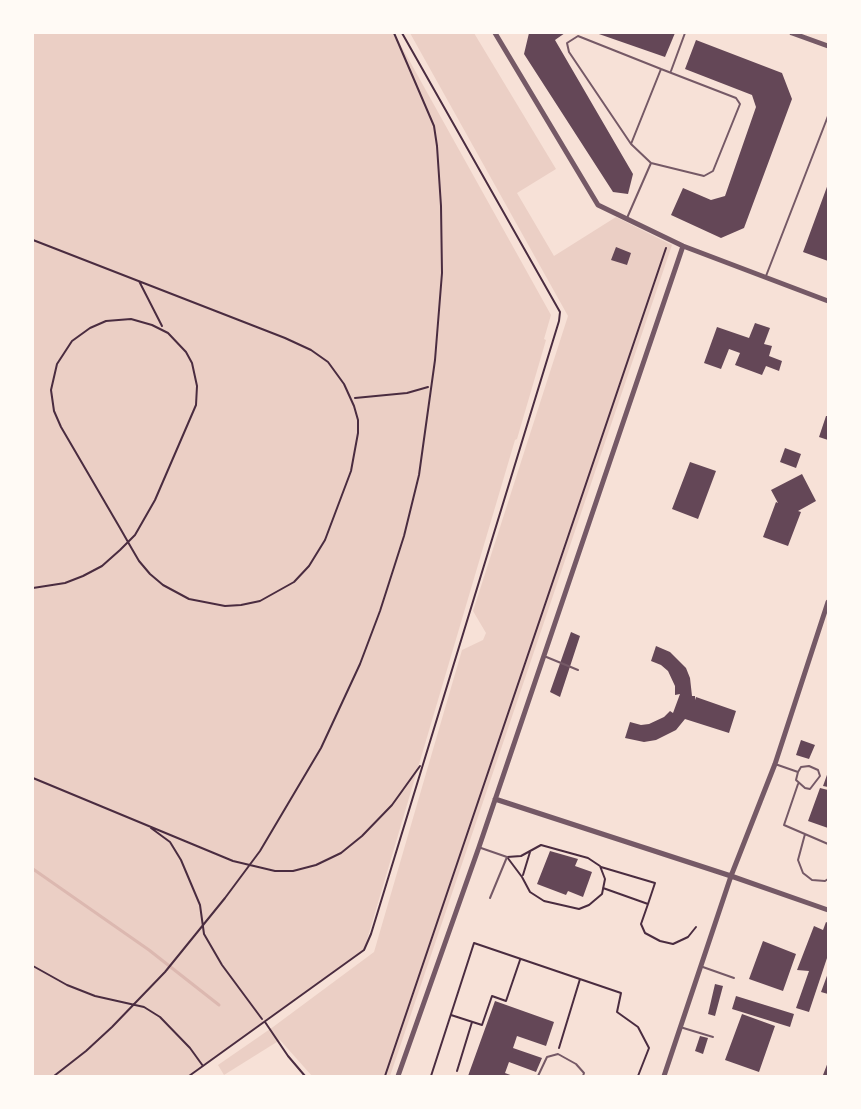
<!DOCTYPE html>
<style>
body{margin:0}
#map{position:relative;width:861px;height:1109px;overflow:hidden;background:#f7e1d7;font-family:"Fira Sans Condensed",sans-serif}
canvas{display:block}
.frame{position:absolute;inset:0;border:34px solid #fffaf5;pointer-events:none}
</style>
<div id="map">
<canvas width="861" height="1109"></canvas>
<div class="frame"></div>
</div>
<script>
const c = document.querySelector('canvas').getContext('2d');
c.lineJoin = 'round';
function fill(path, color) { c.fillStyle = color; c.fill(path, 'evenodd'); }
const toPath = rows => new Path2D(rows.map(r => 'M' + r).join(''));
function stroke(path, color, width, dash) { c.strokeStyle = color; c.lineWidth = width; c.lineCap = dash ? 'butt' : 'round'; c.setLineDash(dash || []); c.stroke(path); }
fill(toPath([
 [33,33,394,33,551,315,544,339,546,340,517,439,515,440,364,950,189,1076,33,1076],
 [410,33,474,33,556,169,517,193,554,256,616,217,672,245,390,1076,312,1076,280,1040,224,1075,218,1065,273,1027,374,952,462,650,483,640,486,633,473,611,568,316]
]), '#ebcfc5');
stroke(toPath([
 [33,869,149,950,219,1005]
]), '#dcb8b0', 3);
fill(toPath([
 [529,33,565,33,555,40,633,174,628,194,613,192,524,54],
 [596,33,675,33,665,57],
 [696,40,782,73,792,99,744,228,721,238,671,215,683,188,711,200,725,196,756,107,752,95,685,69],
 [828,184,828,261,803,252],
 [616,247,631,253,627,265,611,260],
 [755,323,770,328,764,344,772,346,769,356,782,361,779,371,766,366,762,375,735,365,740,353,729,349,721,369,704,363,717,327,749,338],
 [826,416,828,416,828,440,819,437],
 [785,448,801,454,796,468,780,462],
 [690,462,716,471,698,519,672,509],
 [802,474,816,501,798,511,801,512,788,546,763,537,776,502,778,503,771,490],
 [571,632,580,636,560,697,550,692],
 [656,646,670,652,686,668,690,678,692,696,695,696,695,700,696,697,736,711,729,733,685,719,676,730,656,740,644,742,625,738,630,722,641,725,649,724,664,717,670,711,673,713,680,694,675,695,675,686,668,671,661,665,651,661],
 [801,740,815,745,809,759,796,755],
 [828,772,828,787,823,786],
 [820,788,828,790,828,828,808,821],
 [550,851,578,859,575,866,592,872,583,897,568,891,566,895,537,884],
 [826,922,828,923,828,955,809,1012,796,1008,809,971,797,970,814,926,823,930],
 [763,941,796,954,783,991,749,979],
 [828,973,828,994,821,992],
 [715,984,723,986,715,1016,708,1014],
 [736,996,794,1014,790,1027,732,1009],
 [495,1001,554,1022,546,1046,517,1036,513,1048,542,1058,536,1072,509,1062,505,1073,513,1076,468,1076],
 [742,1014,775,1026,759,1072,725,1060],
 [700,1036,708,1038,703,1054,695,1051],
 [828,1062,828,1076,827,1076,823,1075]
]), '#644757');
stroke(toPath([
 [33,240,285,338,311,350,328,362,344,384,354,406,358,420,358,433,351,471,325,540,309,566,294,582,260,601,241,605,225,606,189,599,163,585,150,574,139,561,132,549,120,528,61,427,54,411,51,390,57,364,72,341,90,328,106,321,131,319,152,325,168,333,186,352,192,363,197,386,196,405,155,500,135,535,120,550,102,566,83,576,65,583,33,588],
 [139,281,162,326],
 [355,398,407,393,428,387],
 [33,778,233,861,275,871,293,871,316,865,341,853,362,836,392,805,420,766],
 [151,828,170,842,181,860,200,905,204,934,222,965,262,1019],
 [541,845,588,858,600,866,605,879,602,894,589,905,579,909,544,901,530,892,522,877,507,857,521,856,541,845],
 [601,867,655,883,648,904,603,888],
 [523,875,530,852],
 [648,904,641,924,645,933,660,941,673,944,688,937,696,927],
 [33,966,67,985,95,996,144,1007,160,1017,190,1048,203,1066],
 [451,1015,482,1025,492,996,506,1001,520,960],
 [265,1022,288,1056,305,1076],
 [559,1048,580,979],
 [457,1071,472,1022],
 [54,1076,86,1051,112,1027,165,972,225,898,260,851,321,748,360,664,380,611,404,536,419,475,435,360,442,273,441,206,437,146,434,126,394,33],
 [189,1076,364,950,371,934,559,321,560,312,402,33],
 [385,1076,666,248],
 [431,1076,474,943,621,993,617,1012,638,1027,649,1048,638,1076]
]), '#4a2c40', 2);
stroke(toPath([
 [661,69,736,98,740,104,713,171,704,176,651,163,631,144,661,69],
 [671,71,685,33],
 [631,144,569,52,567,43,578,36,661,69],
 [627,218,651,163],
 [766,276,828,116],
 [544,656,578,670],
 [775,764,798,772,801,767,809,766,818,770,820,776,810,789,805,788,796,780,798,772],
 [798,784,784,825,828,844],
 [805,834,798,860,803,873,812,880,825,881,828,879],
 [481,848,507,857,490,898],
 [700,966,734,978],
 [680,1027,713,1037],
 [538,1076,547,1057,558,1054,576,1064,584,1073,583,1076]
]), '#755966', 2);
stroke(toPath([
 [495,33,598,205,683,246,828,301],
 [792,33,828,46],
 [495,799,731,876,828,910],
 [398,1076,479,847,683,246],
 [664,1076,731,876,775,764,828,602]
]), '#755966', 5);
</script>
